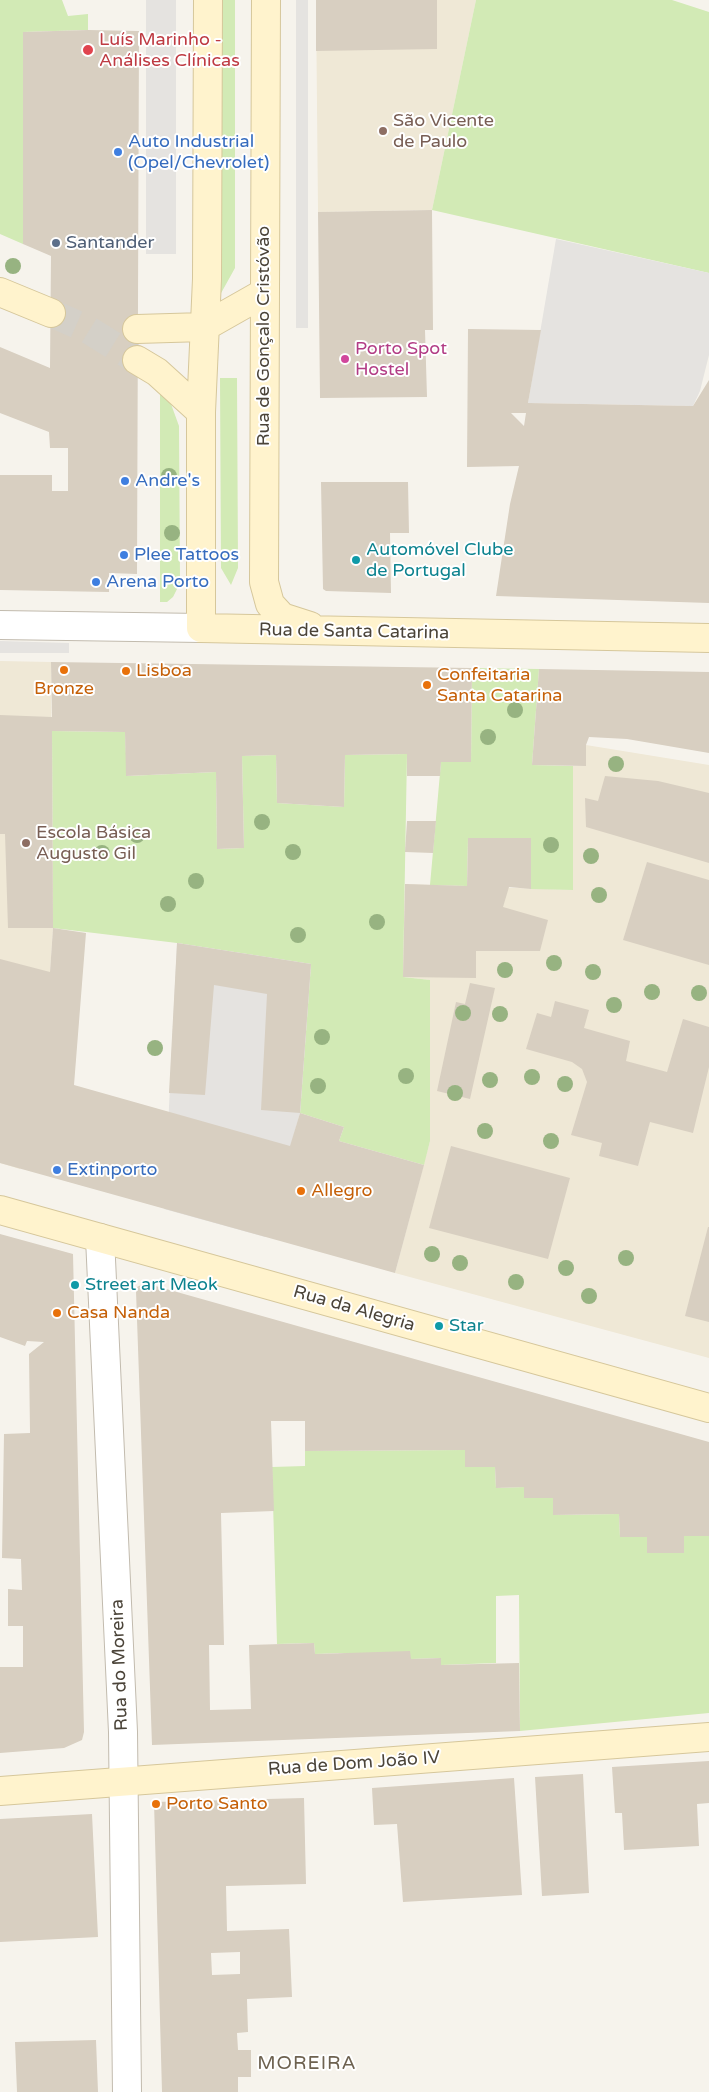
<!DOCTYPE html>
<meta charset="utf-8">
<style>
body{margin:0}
canvas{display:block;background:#f6f3ec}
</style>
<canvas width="709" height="2092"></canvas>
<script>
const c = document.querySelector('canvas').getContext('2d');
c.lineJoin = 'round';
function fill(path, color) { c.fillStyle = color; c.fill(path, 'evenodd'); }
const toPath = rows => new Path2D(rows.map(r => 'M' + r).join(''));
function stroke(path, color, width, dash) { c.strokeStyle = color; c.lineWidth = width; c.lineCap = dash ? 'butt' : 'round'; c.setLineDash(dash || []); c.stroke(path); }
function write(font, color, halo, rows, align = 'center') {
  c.font = font + ' "Varela Round",sans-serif'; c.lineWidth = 4; c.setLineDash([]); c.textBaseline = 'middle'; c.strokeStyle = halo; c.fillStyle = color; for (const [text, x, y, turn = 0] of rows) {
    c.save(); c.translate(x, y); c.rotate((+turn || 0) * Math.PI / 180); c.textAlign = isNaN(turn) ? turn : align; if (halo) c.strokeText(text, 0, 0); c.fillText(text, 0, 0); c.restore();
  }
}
fill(toPath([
 [316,0,476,0,432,210,318,212],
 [0,661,51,662,53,928,50,972,43,1093,20,1169,0,1163],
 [586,745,709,765,709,1358,395,1273,430,1141,430,980,403,977,405,884,573,890,573,766,586,766]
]), '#efe8d6');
fill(toPath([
 [0,0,62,0,68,16,88,14,88,30,23,32,23,244,0,234],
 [220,0,235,0,235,268,220,295],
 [476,0,672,0,709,12,709,273,432,210],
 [220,378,237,378,238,568,231,585,221,568],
 [160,394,171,404,179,426,180,583,173,597,167,602,160,602],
 [472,668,539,669,532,765,573,766,573,890,531,889,531,838,468,838,467,886,430,885,441,762,471,762],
 [52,731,125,732,127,776,216,772,217,849,244,848,242,756,276,755,277,803,344,807,345,755,407,754,403,977,430,980,430,1141,424,1165,339,1141,344,1127,300,1113,311,964,177,943,53,928],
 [465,1450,465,1467,495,1467,496,1488,524,1487,524,1498,553,1498,554,1515,619,1514,620,1537,647,1537,647,1553,684,1553,684,1536,709,1536,709,1713,520,1731,519,1595,496,1596,496,1663,441,1665,440,1658,411,1659,341,1653,315,1654,314,1643,277,1644,272,1467,305,1466,305,1451]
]), '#d2eab5');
fill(toPath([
 [146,0,176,0,176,254,146,254],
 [296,0,308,0,308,328,296,328],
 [556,239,709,273,709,355,700,391,693,406,528,403],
 [0,641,69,643,69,653,0,653],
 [177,943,311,964,300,1113,265,1237,164,1209]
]), '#e5e3e0');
fill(toPath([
 [316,0,437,0,437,49,316,51],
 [88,30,139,31,137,574,109,573,109,592,0,590,0,475,52,475,52,491,68,491,68,448,50,448,49,432,0,413,0,347,50,368,51,256,23,244,23,32],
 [432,210,433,330,425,330,427,397,320,398,318,212],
 [468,329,541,330,528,403,693,406,709,380,709,603,496,596,510,504,519,466,467,467],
 [511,413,526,413,524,426],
 [321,482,408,482,409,533,390,533,391,593,326,591,323,589],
 [51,662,472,668,471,762,441,762,440,776,407,776,407,754,345,755,344,807,277,803,276,755,242,756,244,848,217,849,216,772,126,776,125,732,52,731,53,928,8,928,5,834,0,834,0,715,52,717],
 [539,669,709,672,709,753,627,739,589,737,586,745,586,766,532,765],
 [605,776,658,781,709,793,709,863,586,827,585,798,598,801],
 [407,821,436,821,433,853,405,852],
 [468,838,531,838,531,889,509,887,503,907,548,920,540,951,476,951,476,978,403,977,405,884,467,886],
 [647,862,709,880,709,965,623,940],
 [53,928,86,933,74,1085,290,1146,300,1113,344,1127,339,1141,424,1165,395,1273,0,1163,0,959,50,972],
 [177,943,311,964,300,1113,261,1110,267,994,214,985,205,1095,169,1093],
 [470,983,495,988,470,1099,437,1091,456,1002,465,1004],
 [555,1001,589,1010,584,1028,630,1041,626,1061,667,1072,683,1019,709,1027,709,1067,693,1133,650,1122,638,1166,599,1156,602,1143,571,1135,587,1082,582,1069,572,1062,526,1049,537,1013,551,1017],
 [451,1146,570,1178,548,1259,429,1228],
 [708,1227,709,1227,709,1322,685,1316],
 [0,1234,73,1254,84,1732,82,1740,64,1748,0,1753,0,1667,23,1667,23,1626,8,1626,8,1589,22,1590,21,1559,2,1558,4,1434,30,1433,29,1354,44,1342,27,1341,25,1346,0,1337],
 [145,1283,709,1442,709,1536,684,1536,684,1553,647,1553,647,1537,620,1537,619,1514,553,1515,553,1498,524,1498,524,1487,496,1488,495,1467,465,1467,465,1450,305,1451,305,1421,271,1421,274,1511,221,1513,224,1645,209,1645,210,1710,251,1709,249,1645,314,1643,315,1654,410,1651,411,1659,441,1658,441,1665,519,1663,520,1731,152,1745,136,1291,137,1287],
 [709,1761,709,1803,697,1804,699,1846,624,1850,622,1813,615,1813,612,1767],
 [583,1774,589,1893,542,1896,535,1777],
 [514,1778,522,1895,403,1902,397,1824,374,1825,372,1788],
 [304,1798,306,1884,226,1886,227,1931,289,1929,292,1997,247,1999,248,2032,237,2033,238,2050,251,2050,251,2077,238,2077,238,2092,162,2092,154,1802],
 [240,1952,240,1974,212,1975,211,1953],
 [92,1814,98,1937,0,1942,0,1819],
 [96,2040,98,2092,17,2092,15,2042]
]), '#d8cfc1');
stroke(toPath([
 [51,313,87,329,137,360]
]), '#d4d0c8', 28, [28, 14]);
const street = toPath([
 [0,625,201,628],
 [100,1238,123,1732,127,2092]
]);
const secondary = toPath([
 [208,0,207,279,201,412,201,628,709,638],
 [266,0,264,582,270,604,282,617,310,626],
 [0,292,51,313],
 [137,329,204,327,264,293],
 [137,360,157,372,201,412],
 [0,1210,709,1408],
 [0,1791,709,1737]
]);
stroke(street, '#c2bbae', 30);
stroke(secondary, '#d6c79b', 30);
stroke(street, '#fff', 28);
stroke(secondary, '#fff3cd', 28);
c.fillStyle = '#97b381';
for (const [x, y] of [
 [13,266],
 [169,476],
 [172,533],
 [515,710],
 [488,737],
 [616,764],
 [262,822],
 [137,835],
 [551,845],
 [293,852],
 [102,853],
 [591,856],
 [196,881],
 [599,895],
 [168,904],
 [377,922],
 [298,935],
 [554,963],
 [505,970],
 [593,972],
 [652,992],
 [699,993],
 [614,1005],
 [463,1013],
 [500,1014],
 [322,1037],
 [155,1048],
 [406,1076],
 [532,1077],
 [490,1080],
 [565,1084],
 [318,1086],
 [455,1093],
 [485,1131],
 [551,1141],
 [432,1254],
 [626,1258],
 [460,1263],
 [566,1268],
 [516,1282],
 [589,1296]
]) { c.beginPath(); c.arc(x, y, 8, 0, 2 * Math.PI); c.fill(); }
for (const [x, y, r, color] of [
 [88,50,6,"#e0444e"],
 [383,131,5,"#8d6e63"],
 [118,152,5,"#3f7fe0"],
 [56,243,5,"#5c6f8a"],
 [345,359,5,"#d1479c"],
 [125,481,5,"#3f7fe0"],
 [124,555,5,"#3f7fe0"],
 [356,560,5,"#0f9aa8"],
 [96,582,5,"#3f7fe0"],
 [64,670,5,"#e8710a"],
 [126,671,5,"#e8710a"],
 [427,685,5,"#e8710a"],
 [26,843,5,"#8d6e63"],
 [57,1170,5,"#3f7fe0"],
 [301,1191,5,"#e8710a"],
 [75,1285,5,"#0f9aa8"],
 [57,1313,5,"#e8710a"],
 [439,1326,5,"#0f9aa8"],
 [156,1804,5,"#e8710a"]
]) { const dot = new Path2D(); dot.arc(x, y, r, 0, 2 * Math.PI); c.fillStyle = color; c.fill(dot); stroke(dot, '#fff', 2); }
write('18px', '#be3a42', '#fff', [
 ["Luís Marinho -",99,40],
 ["Análises Clínicas",99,61]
], 'left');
write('18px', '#785e54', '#fff', [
 ["São Vicente",393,121],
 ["de Paulo",393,142],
 ["Escola Básica",36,833],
 ["Augusto Gil",36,854]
], 'left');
write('18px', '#366cbe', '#fff', [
 ["Auto Industrial",128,142],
 ["(Opel/Chevrolet)",128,163],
 ["Andre's",135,481],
 ["Plee Tattoos",134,555],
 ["Arena Porto",106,582],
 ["Extinporto",67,1170]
], 'left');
write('18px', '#4e5e75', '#fff', [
 ["Santander",66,243]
], 'left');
write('18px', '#4b4439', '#fff', [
 ["Rua de Gonçalo Cristóvão",264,336,-90],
 ["Rua de Santa Catarina",354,632,1],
 ["Rua da Alegria",354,1309,16],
 ["Rua do Moreira",120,1665,-92],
 ["Rua de Dom João IV",354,1764,-4]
]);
write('18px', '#b23c85', '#fff', [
 ["Porto Spot",355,349],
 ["Hostel",355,370]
], 'left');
write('18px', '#0d838f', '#fff', [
 ["Automóvel Clube",366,550],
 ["de Portugal",366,571],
 ["Street art Meok",85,1285],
 ["Star",449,1326]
], 'left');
write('18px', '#c56008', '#fff', [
 ["Lisboa",136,671],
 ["Confeitaria",437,675],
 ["Santa Catarina",437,696],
 ["Bronze",64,689,"center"],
 ["Allegro",311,1191],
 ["Casa Nanda",67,1313],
 ["Porto Santo",166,1804]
], 'left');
c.letterSpacing = '1px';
write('19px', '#6e6250', '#fff', [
 ["MOREIRA",307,2064]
]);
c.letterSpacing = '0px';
</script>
